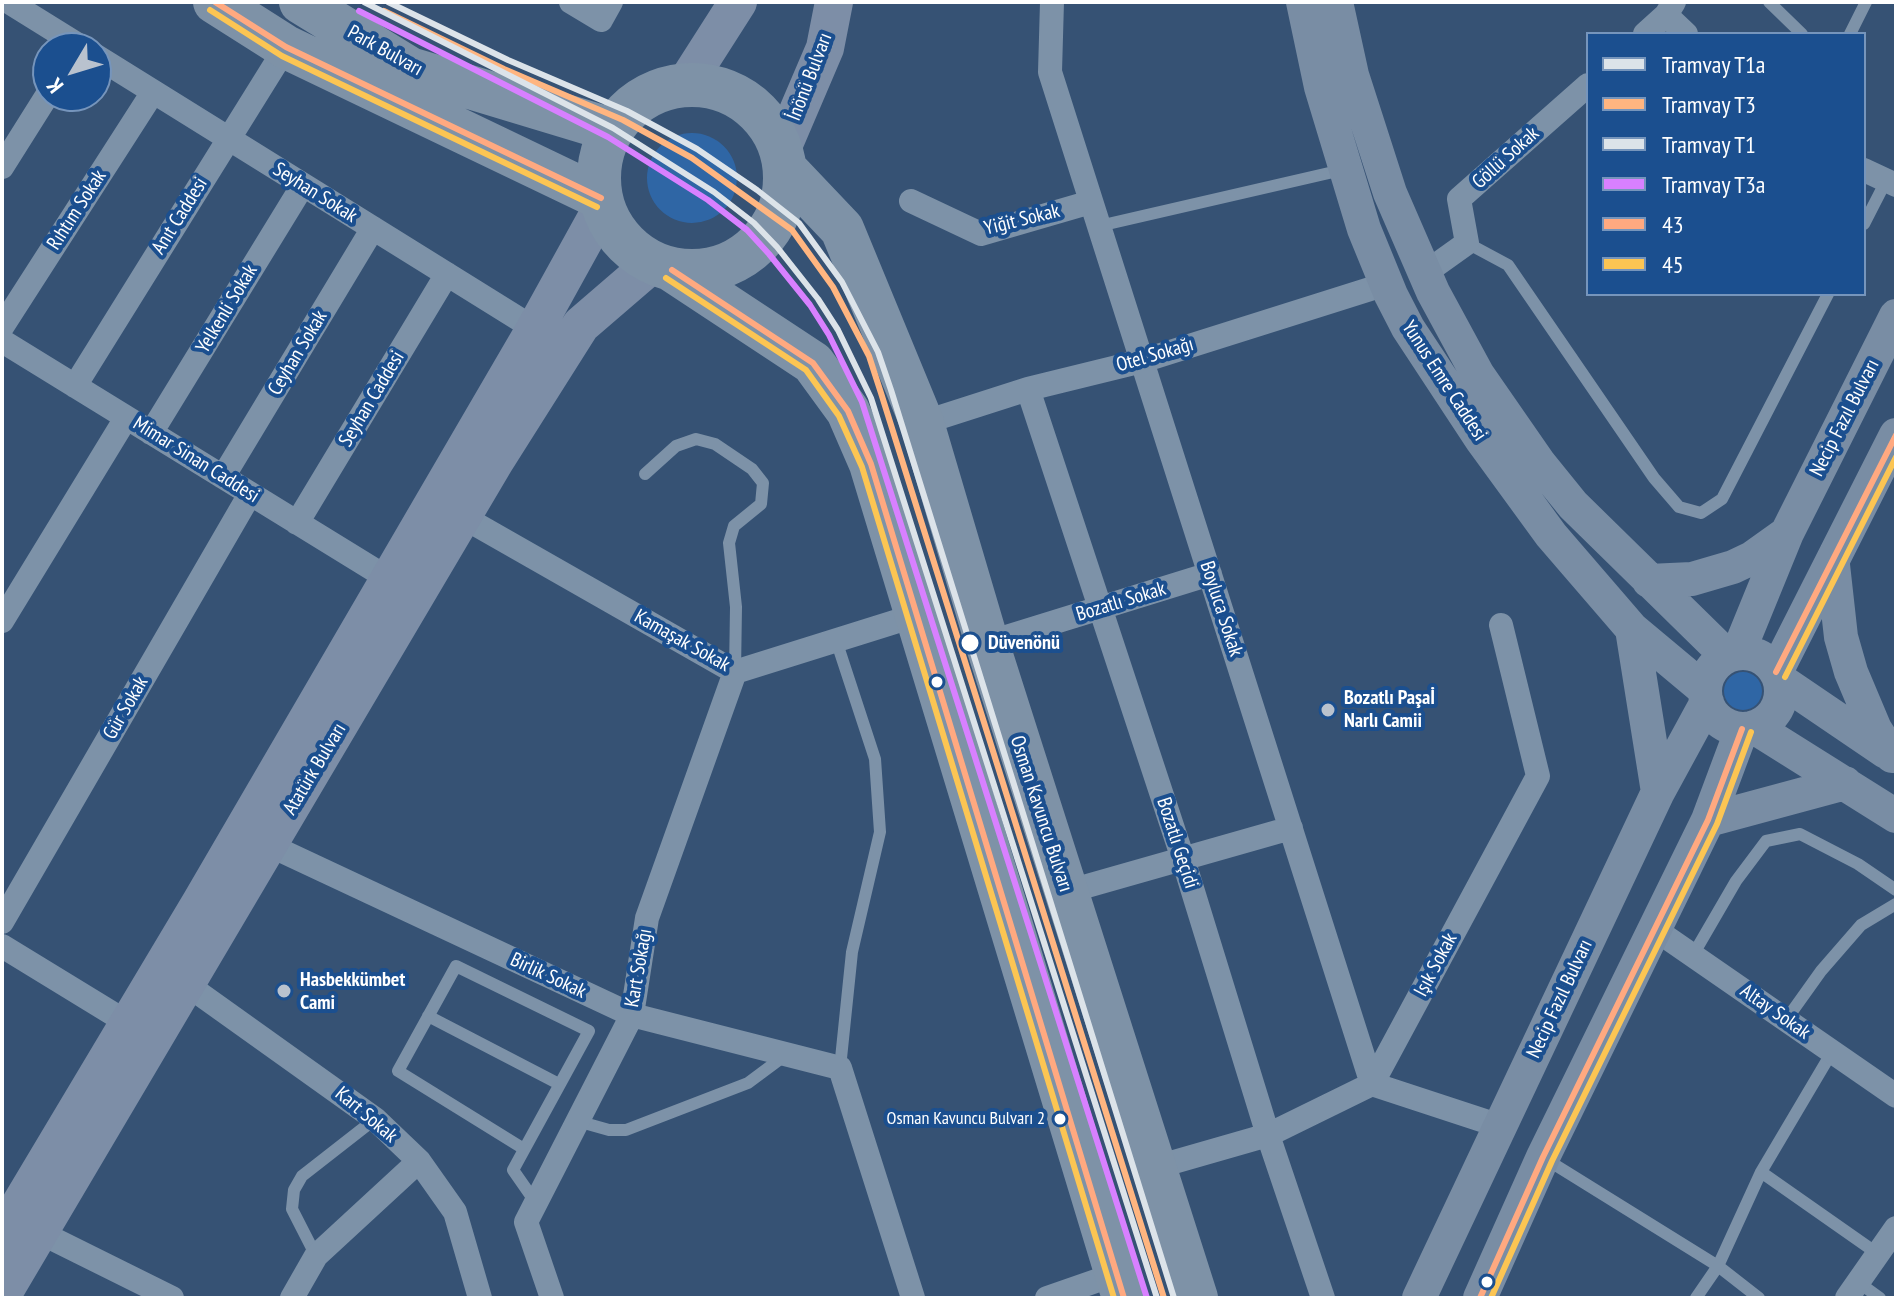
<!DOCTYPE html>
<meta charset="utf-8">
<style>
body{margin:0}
#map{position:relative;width:1898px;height:1300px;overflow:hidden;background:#365274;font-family:"PT Sans Narrow",sans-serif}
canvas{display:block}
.frame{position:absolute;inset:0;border:4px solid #fff;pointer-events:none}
.legend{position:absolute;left:1586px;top:32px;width:280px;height:264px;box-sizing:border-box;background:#1b4f8f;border:2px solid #7695bc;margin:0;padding:10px 14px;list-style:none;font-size:24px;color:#fff}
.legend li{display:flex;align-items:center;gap:16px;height:40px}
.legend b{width:40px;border:2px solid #7695bc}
.north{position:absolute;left:32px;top:32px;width:80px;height:80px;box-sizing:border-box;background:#1b4f8f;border:2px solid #7695bc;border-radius:50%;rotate:232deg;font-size:22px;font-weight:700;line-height:32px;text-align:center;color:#fff}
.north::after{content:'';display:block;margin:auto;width:28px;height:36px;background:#b9c2ce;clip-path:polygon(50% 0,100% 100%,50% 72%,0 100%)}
</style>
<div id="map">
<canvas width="1898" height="1300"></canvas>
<div class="frame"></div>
<ul class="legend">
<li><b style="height:10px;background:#dce3e9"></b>Tramvay T1a</li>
<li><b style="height:10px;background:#ffb580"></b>Tramvay T3</li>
<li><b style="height:10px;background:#dce3e9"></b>Tramvay T1</li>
<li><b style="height:10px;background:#d880ff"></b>Tramvay T3a</li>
<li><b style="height:10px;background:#ffa980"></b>43</li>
<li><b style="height:10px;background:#fcc553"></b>45</li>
</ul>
<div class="north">K</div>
</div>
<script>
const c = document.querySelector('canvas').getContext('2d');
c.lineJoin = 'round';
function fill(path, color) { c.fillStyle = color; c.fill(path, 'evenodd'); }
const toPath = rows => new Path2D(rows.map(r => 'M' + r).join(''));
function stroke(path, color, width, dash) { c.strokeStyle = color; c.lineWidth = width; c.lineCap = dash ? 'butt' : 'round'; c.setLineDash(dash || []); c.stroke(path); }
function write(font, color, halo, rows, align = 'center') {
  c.font = font + ' "PT Sans Narrow",sans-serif'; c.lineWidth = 8; c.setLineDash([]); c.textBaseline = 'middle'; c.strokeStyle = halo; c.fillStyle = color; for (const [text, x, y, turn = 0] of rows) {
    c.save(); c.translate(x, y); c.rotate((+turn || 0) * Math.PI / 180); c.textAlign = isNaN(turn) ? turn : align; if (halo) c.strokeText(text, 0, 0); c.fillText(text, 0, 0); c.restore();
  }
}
fill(toPath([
 '647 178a45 45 0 1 1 90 0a45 45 0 1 1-90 0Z',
 '1724 691a19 19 0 1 1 38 0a19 19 0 1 1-38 0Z'
]), '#2f66a5');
stroke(toPath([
 [1769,2,1802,34],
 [1850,34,1866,2],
 [1864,224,1886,181],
 [1099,226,1342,170],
 [1467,243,1508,265,1654,478,1679,507,1701,513,1722,499,1828,294],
 [645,474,676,446,696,439,715,444,752,469,763,483,761,504,734,526,729,543,736,607,735,672],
 [836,640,875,759,880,832,852,952,840,1068],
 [1693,955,1736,881,1766,841,1800,834,1858,864,1896,890],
 [428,1016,559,1084],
 [1786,1020,1821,971,1861,925,1896,904],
 [577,1121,609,1130,626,1130,748,1083,787,1054],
 [524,1149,398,1071,456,966,589,1031,513,1170,536,1203],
 [1544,1158,1718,1266,1759,1298],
 [1761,1172,1878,1254],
 [316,1256,292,1209,294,1190,302,1176,375,1119],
 [1858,1282,1880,1298],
 [1696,1298,1718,1266,1761,1172,1832,1052]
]), '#7d92a8', 12);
stroke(toPath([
 [9,2,83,48],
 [571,2,601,20,611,2],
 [1052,2,1050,72,1372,1084,1500,1126],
 [1666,15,1686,34],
 [1645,34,1666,15,1674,2],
 [96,56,535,329],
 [2,167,48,94],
 [1864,170,1896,185],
 [911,201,981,234,1091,202],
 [1425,273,1467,243,1459,199,1588,85],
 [2,327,153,92],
 [2,341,389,579],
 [75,386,286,47],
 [1028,389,1183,859,1268,1135,1323,1298],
 [922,423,1028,389,1142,361,1386,284],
 [151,433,303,185],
 [223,477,373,228],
 [463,517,735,672,917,615],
 [297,523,447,274],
 [2,621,126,418],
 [987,643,1210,574],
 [269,845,632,1015,840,1068,913,1298],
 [1066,892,1291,828],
 [2,922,250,494],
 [1653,928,1896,1096],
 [2,946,128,1023],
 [186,984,375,1119,419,1161,455,1212,480,1298],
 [1153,1168,1268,1135,1372,1084,1538,776,1501,625],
 [39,1232,172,1298],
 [292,1298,316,1256,419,1161],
 [552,1298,526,1222,632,1015,647,918,735,672],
 [1047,1298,1116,1274],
 [1847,1298,1896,1228]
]), '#7d92a8', 24);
stroke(toPath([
 [1303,2,1321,87,1364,229,1391,295,1408,328,1481,439,1551,535,1632,629,1705,690],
 [1336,2,1352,75,1390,193,1433,292,1478,375,1539,463,1573,505,1727,656],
 [1833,565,1841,637,1851,672,1875,729,1892,756],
 [1649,581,1692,579,1733,567,1752,558,1787,533],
 [1632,629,1658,792],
 [1738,653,1787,533,1896,316],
 '1705 691a38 38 0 1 1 76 0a38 38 0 1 1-76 0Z',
 [1776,672,1896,435],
 [1780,680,1886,752],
 [1754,727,1896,816],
 [1708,820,1845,783],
 [1419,1298,1658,792,1707,702],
 [1480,1298,1543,1157,1708,820,1742,729]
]), '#798da4', 34);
stroke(toPath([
 [685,85,738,2],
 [781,151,825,48,834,2],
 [2,1235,201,902,535,329,603,206],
 [2,1295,495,461,581,325,653,263]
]), '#7d8ea7', 38);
stroke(toPath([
 [215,2,286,47,601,198],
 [301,2,410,69,612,130],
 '599 178a93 93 0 1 1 186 0a93 93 0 1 1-186 0Z',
 [785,169,842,229,922,423,987,643,1196,1298],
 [672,270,813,363,848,411,871,464,1124,1298]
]), '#7e92a7', 44);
stroke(toPath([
 [215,2,286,47,601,198],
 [672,270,813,363,848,411,871,464,1124,1298],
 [1776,672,1896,435],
 [1480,1298,1543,1157,1708,820,1742,729]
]), '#ffa980', 6);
stroke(toPath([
 [210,10,282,56,597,207],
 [666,278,806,370,839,416,862,467,1114,1298],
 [1785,677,1896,457],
 [1491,1298,1552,1161,1717,824,1751,732]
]), '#fcc553', 6);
stroke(toPath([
 [388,2,508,60,627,111,697,149,757,190,799,223,842,282,878,352,891,390,1174,1298]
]), '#dce3e9', 6);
stroke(toPath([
 [384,11,504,69,623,120,692,158,792,230,833,287,869,356,881,393,1164,1298]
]), '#ffb580', 6);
stroke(toPath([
 [364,2,613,128,714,192,754,223,777,247,818,299,838,330,871,398,1157,1298]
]), '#dce3e9', 6);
stroke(toPath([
 [359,11,608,137,708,200,747,230,769,254,810,305,829,335,862,402,1147,1298]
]), '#d880ff', 6);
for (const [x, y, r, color] of [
 [970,643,10,"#fff"],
 [937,682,7,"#fff"],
 [1328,710,8,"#b9c2ce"],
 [284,991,8,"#b9c2ce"],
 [1060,1119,7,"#fff"],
 [1487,1282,7,"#fff"]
]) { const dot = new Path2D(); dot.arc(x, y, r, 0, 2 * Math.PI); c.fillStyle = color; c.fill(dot); stroke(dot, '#1b4f8f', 3); }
write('18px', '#fff', '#1b4f8f', [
 ["Osman Kavuncu Bulvarı 2",1045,1119]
], 'right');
write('20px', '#fff', '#1b4f8f', [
 ["Park Bulvarı",385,51,29],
 ["İnönü Bulvarı",810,77,-69],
 ["Göllü Sokak",1506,158,-42],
 ["Seyhan Sokak",315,193,32],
 ["Rıhtım Sokak",77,210,-57],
 ["Anıt Caddesi",180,216,-58],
 ["Yiğit Sokak",1022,220,-14],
 ["Yelkenli Sokak",227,309,-59],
 ["Ceyhan Sokak",298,353,-59],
 ["Otel Sokağı",1155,355,-16],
 ["Yunus Emre Caddesi",1444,381,57],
 ["Seyhan Caddesi",372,399,-59],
 ["Necip Fazıl Bulvarı",1845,418,-63],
 ["Mimar Sinan Caddesi",196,460,32],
 ["Bozatlı Sokak",1121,602,-17],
 ["Boyluca Sokak",1221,609,72],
 ["Kamaşak Sokak",682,641,29],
 ["Gür Sokak",126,708,-60],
 ["Atatürk Bulvarı",315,769,-59],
 ["Osman Kavuncu Bulvarı",1041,814,72],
 ["Bozatlı Geçidi",1177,843,72],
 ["Işık Sokak",1436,965,-62],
 ["Kart Sokağı",639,968,-80],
 ["Birlik Sokak",548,976,25],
 ["Necip Fazıl Bulvarı",1560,999,-65],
 ["Altay Sokak",1775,1012,35],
 ["Kart Sokak",366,1115,40]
]);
write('bold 20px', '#fff', '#1b4f8f', [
 ["Düvenönü",988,643]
], 'left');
write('bold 20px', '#fff', '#1b4f8f', [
 ["Bozatlı Paşaİ",1344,698],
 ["Narlı Camii",1344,721],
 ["Hasbekkümbet",300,980],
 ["Cami",300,1003]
], 'left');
</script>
